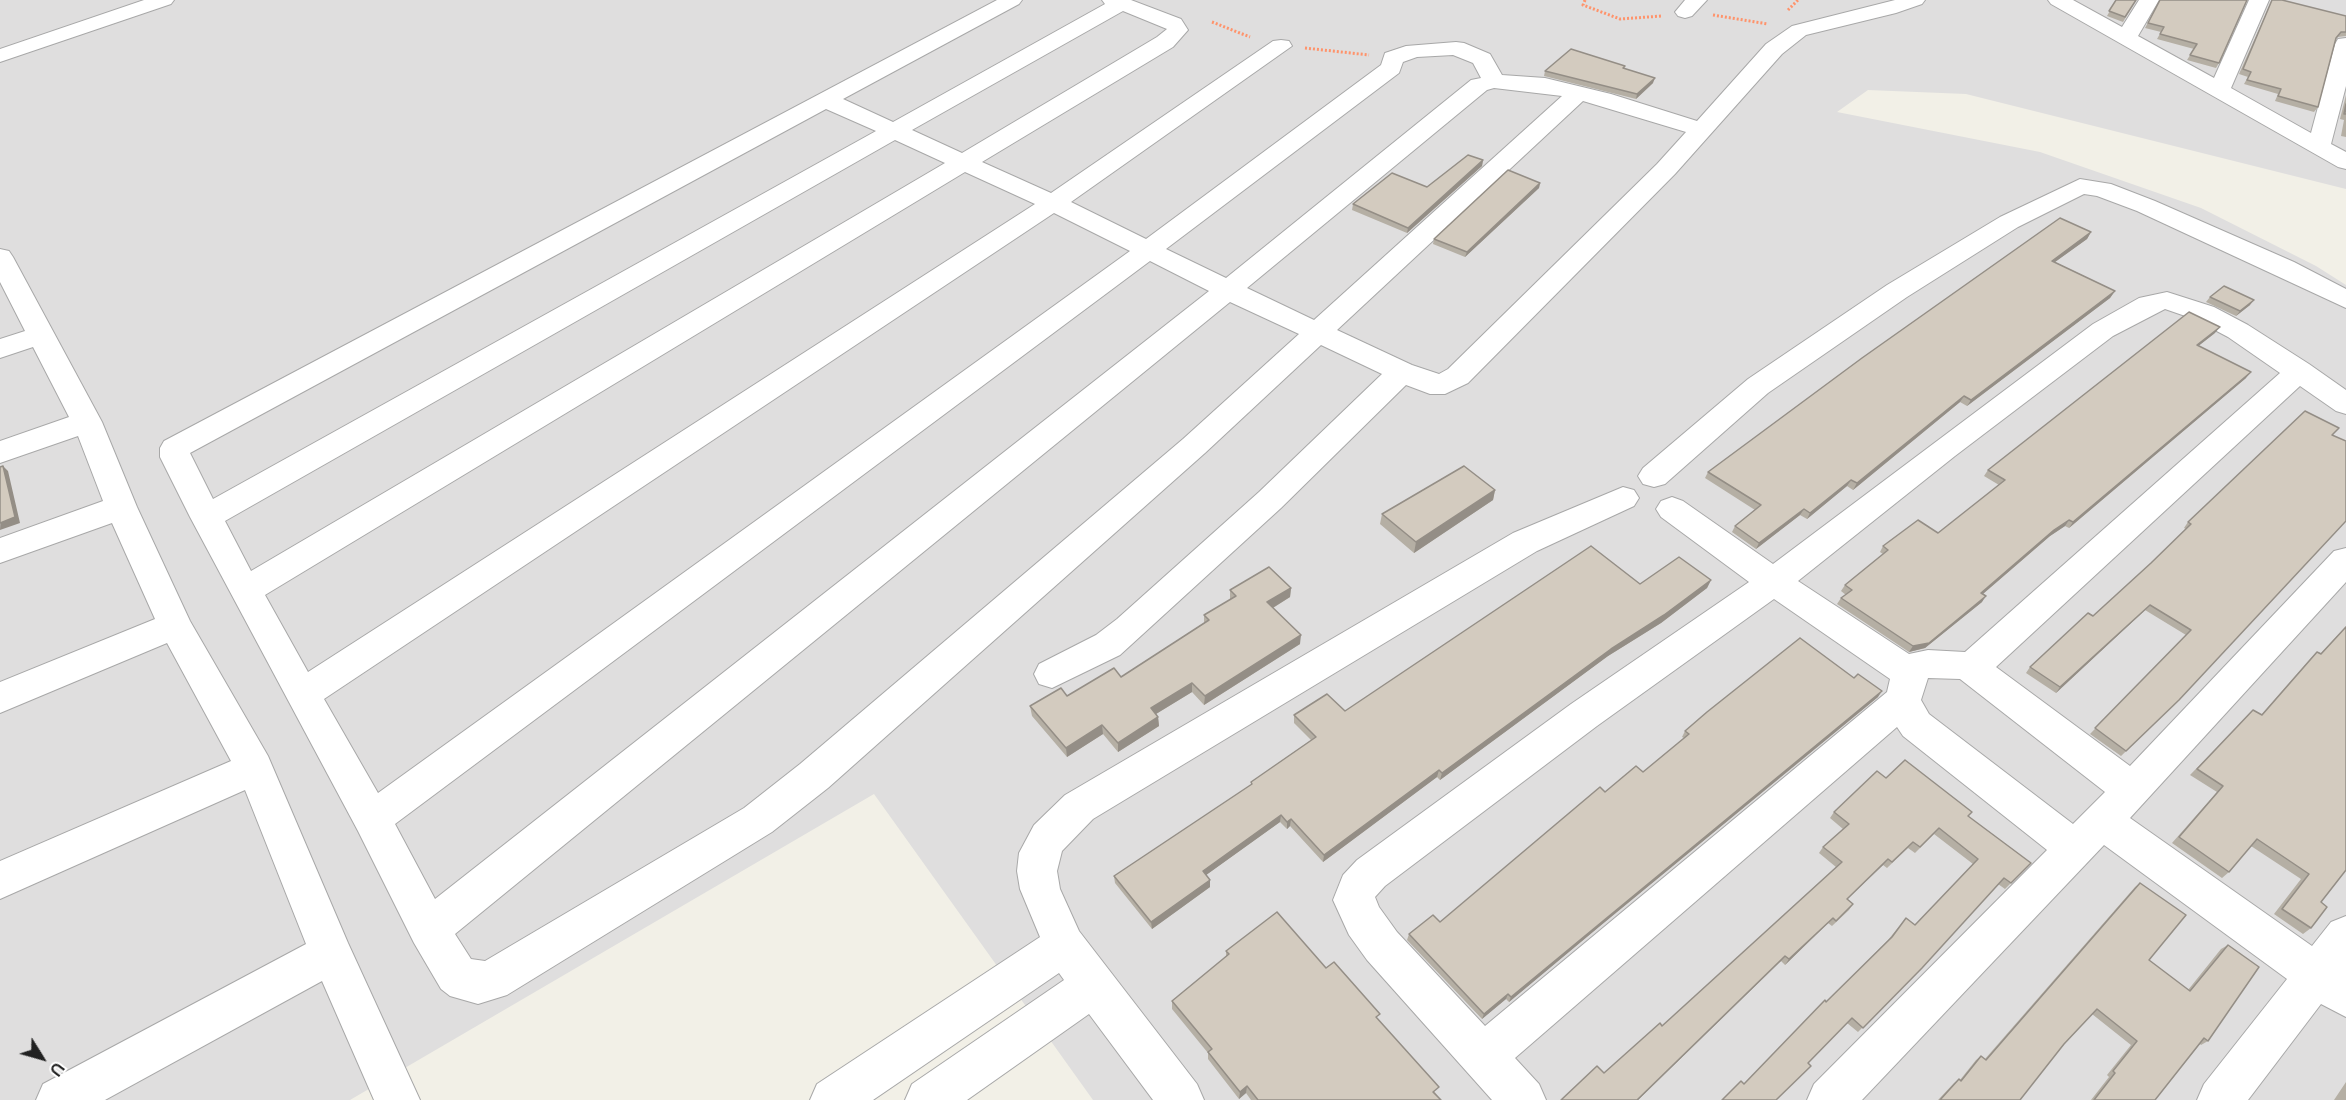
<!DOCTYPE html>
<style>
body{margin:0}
#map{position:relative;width:2346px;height:1100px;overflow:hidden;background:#f2f0e7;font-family:Raleway,sans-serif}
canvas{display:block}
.north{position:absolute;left:12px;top:1028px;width:60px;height:60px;-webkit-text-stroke:4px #fff;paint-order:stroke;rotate:127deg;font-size:16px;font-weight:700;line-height:24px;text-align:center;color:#212121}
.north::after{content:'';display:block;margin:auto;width:21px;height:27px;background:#212121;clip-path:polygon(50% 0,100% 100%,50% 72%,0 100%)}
</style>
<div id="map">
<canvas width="2346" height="1100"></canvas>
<div class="north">U</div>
</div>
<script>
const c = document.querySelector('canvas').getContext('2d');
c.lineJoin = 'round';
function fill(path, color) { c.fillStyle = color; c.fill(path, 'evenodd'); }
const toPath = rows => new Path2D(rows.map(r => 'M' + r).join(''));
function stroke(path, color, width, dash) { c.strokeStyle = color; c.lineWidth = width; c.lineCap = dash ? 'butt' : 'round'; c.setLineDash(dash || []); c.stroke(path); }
fill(toPath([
 [0,0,2346,0,2346,189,1966,94,1868,90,1837,112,2040,152,2201,208,2316,266,2346,285,2346,1100,1093,1100,874,794,350,1100,0,1100]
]), '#dfdede');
const minor = toPath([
 [144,0,174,0,171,4,0,62,0,49,144,0],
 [997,0,1022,0,1019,4,843,99,893,122,1105,4,1102,0,1131,0,1181,19,1188,30,1173,47,982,162,1051,193,1273,41,1281,40,1289,41,1292,46,1071,202,1146,239,1381,65,1385,53,1406,46,1456,42,1464,43,1490,54,1502,75,1545,78,1611,94,1697,121,1766,44,1792,26,1895,0,1925,0,1922,4,1896,13,1806,35,1782,54,1675,174,1468,383,1445,394,1430,394,1406,385,1281,508,1120,655,1052,688,1039,684,1034,674,1039,664,1096,635,1117,619,1259,492,1382,374,1321,345,1205,453,828,788,772,832,507,995,478,1004,450,996,441,989,414,943,358,831,190,517,160,457,160,448,164,441,997,0],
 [1123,11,1167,29,1157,37,962,153,912,130,1123,11],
 [1453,55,1473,63,1481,78,1471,80,1226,278,1166,249,1399,73,1403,62,1417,57,1453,55],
 [1494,88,1562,96,1314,320,1247,288,1487,90,1494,88],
 [1583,101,1686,132,1657,164,1448,369,1439,374,1412,365,1337,330,1583,101],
 [826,109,876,131,213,499,190,453,826,109],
 [895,140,945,163,251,571,225,521,895,140],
 [965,172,1035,204,308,672,265,595,965,172],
 [1054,213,1130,251,378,793,324,699,1054,213],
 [1150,261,1209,291,435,899,395,824,1150,261],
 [1230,302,1299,334,1183,439,800,764,744,808,485,961,471,959,455,934,1230,302],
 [1685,0,1707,0,1692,16,1685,18,1678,16,1675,12,1685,0],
 [2048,0,2073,0,2122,27,2139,0,2159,0,2138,36,2214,78,2249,0,2269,0,2231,88,2311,133,2335,44,2338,39,2346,38,2346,86,2331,144,2346,152,2346,169,2338,167,2051,4,2048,0],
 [2080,179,2111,184,2155,201,2294,262,2346,289,2346,308,2137,211,2097,196,2084,194,2018,227,1907,297,1768,393,1665,484,1654,487,1643,484,1638,476,1643,468,1748,379,1887,285,2000,217,2080,179],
 [0,249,9,251,13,257,102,422,137,507,190,621,268,756,348,943,420,1100,374,1100,322,981,105,1100,36,1100,43,1084,306,944,245,790,0,899,0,861,231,761,167,643,0,713,0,682,155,619,112,523,0,563,0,538,103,501,78,436,0,463,0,441,69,417,33,347,0,358,0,339,25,331,0,282,0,249],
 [2167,292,2214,307,2248,325,2309,364,2346,390,2346,414,2336,411,2300,386,1996,667,2130,766,2334,551,2346,548,2346,582,2130,818,2312,946,2331,922,2346,916,2346,1017,2321,1004,2248,1100,2197,1100,2204,1084,2287,979,2104,845,1862,1100,1807,1100,1814,1084,2047,850,1903,736,1897,727,1515,1058,1539,1084,1546,1100,1492,1100,1367,960,1349,935,1333,900,1343,875,1357,860,1571,704,1749,582,1661,517,1656,509,1661,501,1672,497,1683,501,1773,564,2093,324,2139,298,2167,292],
 [2165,309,2194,319,2228,337,2280,373,1965,652,1928,650,1909,654,1798,581,1955,456,2113,336,2165,309],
 [1774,599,1890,679,1887,692,1485,1026,1397,932,1379,907,1375,897,1385,886,1597,726,1774,599],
 [1928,678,1960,679,2105,792,2073,824,1929,714,1921,700,1928,678],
 [1623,487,1634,490,1639,498,1634,506,1537,551,1093,819,1062,851,1057,871,1060,889,1079,931,1197,1084,1204,1100,1153,1100,1089,1014,967,1100,905,1100,912,1084,1064,980,1059,973,873,1100,810,1100,817,1084,1040,937,1020,889,1017,871,1019,853,1034,825,1065,795,1513,533,1623,487]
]);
stroke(minor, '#a8a8a8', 2);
stroke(toPath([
 [1585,0,1583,5,1620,19,1662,16],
 [1788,10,1798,0],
 [1713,15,1768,24],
 [1212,22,1250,37],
 [1305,48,1369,55]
]), '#ff936b', 3, [2, 2]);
fill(minor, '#fff');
fill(toPath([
 [2116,0,2136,0,2123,22,2107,16],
 [2160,0,2219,63,2216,68,2187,60,2194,49,2157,39,2161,32,2145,28],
 [2272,0,2346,16,2346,36,2338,37,2336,39,2318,107,2314,112,2275,101,2278,94,2244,84,2248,77,2239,74],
 [1625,66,1624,68,1653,83,1636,99,1544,76,1545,71],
 [2346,95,2346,137,2341,136,2344,120,2340,119],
 [1483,160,1482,166,1407,233,1352,210,1353,204,1427,187],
 [1540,183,1539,188,1465,257,1433,244,1434,239],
 [2091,232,2087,239,2055,262,2115,291,2110,298,1967,406,1960,402,1853,490,1847,486,1807,519,1800,515,1756,549,1732,532,1735,526,1755,510,1705,478,1708,472],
 [2210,297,2250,305,2236,316,2206,302],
 [2215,333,2198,346,2246,378,2069,528,2065,526,2050,536,1983,594,1982,602,1925,648,1909,652,1837,604,1841,598,1846,595,1841,591,1845,585,1883,554,1880,552,1883,546,1938,533,1999,485,1984,476,1988,470],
 [2333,435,2179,700,2121,756,2090,734,2186,635,2145,610,2056,693,2026,673,2030,667,2093,616,2151,563,2186,529,2184,528,2188,522],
 [1495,490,1493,500,1414,553,1380,524,1382,514],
 [1711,580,1707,588,1661,623,1608,656,1440,780,1437,777,1323,862,1290,826,1287,829,1280,822,1206,875,1210,887,1152,929,1115,883,1114,876,1251,785,1251,782,1311,740,1294,723,1294,715,1345,711,1640,584],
 [1291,588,1290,597,1273,608,1300,644,1204,705,1192,692,1156,714,1158,717,1159,726,1118,752,1103,734,1067,757,1032,716,1030,706,1067,696,1121,677,1204,623,1204,615,1230,600,1230,590],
 [2346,626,2346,870,2321,902,2311,928,2303,934,2274,914,2301,879,2251,846,2229,872,2222,878,2172,843,2217,792,2190,775,2253,710,2261,715,2311,658,2317,652,2321,653],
 [1878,697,1600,926,1509,1002,1506,999,1482,1019,1407,940,1409,934,1440,922,1605,792,1643,772,1684,738,1682,737,1685,731],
 [1886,778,1968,816,2031,863,2005,889,1998,884,1922,968,1858,1032,1847,1023,1744,1084,1888,940,1906,918,1915,925,1973,864,1934,834,1915,853,1908,848,1887,868,1883,865,1847,899,1853,904,1849,910,1832,926,1828,923,1785,965,1781,961,1604,1073,1662,1026,1836,867,1819,853,1823,847,1843,829,1830,818,1834,812],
 [2140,883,2149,960,2188,990,2221,949,2228,945,2208,1041,2201,1045,2200,1044,2155,1100,2091,1100,2109,1077,2107,1075,2131,1045,2092,1014,2064,1044,2020,1100,1938,1100,1954,1083,1959,1079,1960,1080,1976,1060,1981,1056,1985,1059,2135,887],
 [1226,951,1326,968,1379,1020,1441,1100,1251,1100,1246,1093,1239,1099,1208,1059,1208,1053,1172,1009,1172,1001,1226,957],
 [2346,1082,2346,1100,2334,1100]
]), '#b5afa4');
fill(toPath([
 [1655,78,1653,83,1636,99,1637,94],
 [1483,160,1482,166,1407,233,1408,228],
 [1540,183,1539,188,1465,257,1467,252],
 [2091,232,2087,239,2048,267,2052,261],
 [2115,291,2110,298,1967,406,1971,400],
 [2254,300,2250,305,2236,316,2240,311],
 [2220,327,2215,333,2192,351,2197,345],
 [2251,372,2246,378,2069,528,2073,522],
 [1964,396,1960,402,1853,490,1857,483],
 [3,466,8,471,20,523,0,530],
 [1851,480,1847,486,1807,519,1810,513],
 [1495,490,1493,500,1414,553,1416,542],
 [1804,509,1800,515,1756,549,1759,543],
 [2069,520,2065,526,2050,536,1977,599,1981,593,2054,530],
 [1711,580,1707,588,1661,623,1608,656,1440,780,1442,773,1611,649],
 [1291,588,1290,597,1266,612,1267,602],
 [1986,596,1982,602,1925,648,1909,652,1913,646],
 [2150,605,2145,610,2056,693,2060,687],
 [1301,635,1300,644,1204,705,1205,696],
 [1192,683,1192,692,1151,717,1151,708],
 [1882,691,1878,697,1600,926,1509,1002,1511,997,1603,921],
 [1158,717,1159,726,1118,752,1118,743],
 [1102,725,1103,734,1067,757,1066,748],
 [1439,770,1437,777,1323,862,1324,855],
 [1281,815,1280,822,1202,878,1203,871],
 [1291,819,1290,826,1287,829,1287,822],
 [1888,859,1883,865,1842,904,1847,899],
 [1210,880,1210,887,1152,929,1151,922],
 [1833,918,1828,923,1785,965,1789,959],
 [1785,956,1781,961,1638,1100,1637,1100],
 [1508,994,1506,999,1482,1019,1484,1014],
 [1247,1086,1246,1093,1239,1099,1240,1092]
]), '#948e86');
const building = toPath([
 [2116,0,2136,0,2125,17,2109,11,2116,0],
 [2160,0,2247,0,2219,63,2190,55,2197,44,2160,34,2164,27,2148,23,2160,0],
 [2272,0,2282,0,2346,16,2346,32,2341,32,2336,38,2318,107,2278,96,2281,89,2247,80,2251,72,2243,69,2272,0],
 [1571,49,1625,66,1623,68,1655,78,1637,94,1545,71,1571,49],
 [2346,104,2346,114,2344,114,2346,104],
 [1468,155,1483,160,1408,228,1353,204,1392,173,1427,187,1468,155],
 [1508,170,1540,183,1467,252,1434,239,1508,170],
 [2060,218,2091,232,2052,261,2115,291,1971,400,1964,396,1857,483,1851,480,1810,513,1804,509,1759,543,1735,526,1761,505,1708,472,1862,358,2060,218],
 [2224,286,2254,300,2240,311,2210,297,2224,286],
 [2189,312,2220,327,2197,345,2251,372,2073,522,2069,520,2054,530,1981,593,1986,596,1929,643,1913,646,1841,598,1852,590,1845,585,1888,550,1883,546,1918,520,1938,533,2005,480,1988,470,2189,312],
 [2305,411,2339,428,2332,435,2346,441,2346,521,2179,700,2126,751,2095,728,2191,630,2150,605,2060,687,2030,667,2088,613,2093,616,2151,563,2191,524,2188,522,2305,411],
 [3,466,15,517,0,523,0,467,3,466],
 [1464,466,1495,490,1416,542,1382,514,1464,466],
 [1591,546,1640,584,1679,557,1711,580,1664,615,1611,649,1442,773,1439,770,1324,855,1291,819,1287,822,1281,815,1203,871,1210,880,1151,922,1114,876,1252,784,1251,782,1316,737,1294,715,1327,694,1345,711,1591,546],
 [1269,567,1291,588,1267,602,1301,635,1205,696,1192,683,1151,708,1158,717,1118,743,1102,725,1066,748,1030,706,1061,688,1067,696,1114,668,1121,677,1209,620,1204,615,1236,596,1230,590,1269,567],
 [2346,627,2346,870,2321,902,2327,907,2311,928,2282,909,2309,874,2257,839,2229,872,2179,837,2223,786,2197,769,2253,710,2262,715,2317,652,2321,654,2346,627],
 [1800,638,1854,678,1858,674,1882,691,1603,921,1511,997,1508,994,1484,1014,1409,934,1433,915,1440,922,1600,787,1605,792,1636,766,1643,772,1689,734,1685,731,1707,712,1800,638],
 [1905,760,1972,812,1968,816,2031,863,2011,883,2004,878,1922,968,1863,1028,1852,1018,1808,1063,1811,1066,1776,1100,1722,1100,1741,1081,1744,1084,1825,1000,1826,1002,1892,937,1906,918,1915,925,1978,859,1939,828,1920,847,1913,842,1892,862,1888,859,1847,899,1853,904,1836,921,1833,918,1789,959,1785,956,1637,1100,1561,1100,1597,1066,1604,1073,1660,1023,1662,1026,1842,862,1823,847,1849,824,1834,812,1877,771,1886,778,1905,760],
 [2140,883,2186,915,2149,960,2190,991,2228,945,2259,967,2208,1041,2204,1038,2155,1100,2094,1100,2115,1073,2113,1071,2137,1041,2097,1009,2064,1044,2020,1100,1940,1100,1959,1079,1961,1081,1981,1056,1986,1060,2140,883],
 [1277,912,1326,968,1334,962,1380,1014,1376,1017,1439,1087,1433,1092,1441,1100,1258,1100,1247,1086,1240,1092,1208,1052,1212,1049,1172,1001,1229,954,1226,951,1277,912]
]);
fill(building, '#d3cbbf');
stroke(building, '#948e86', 1.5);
</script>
